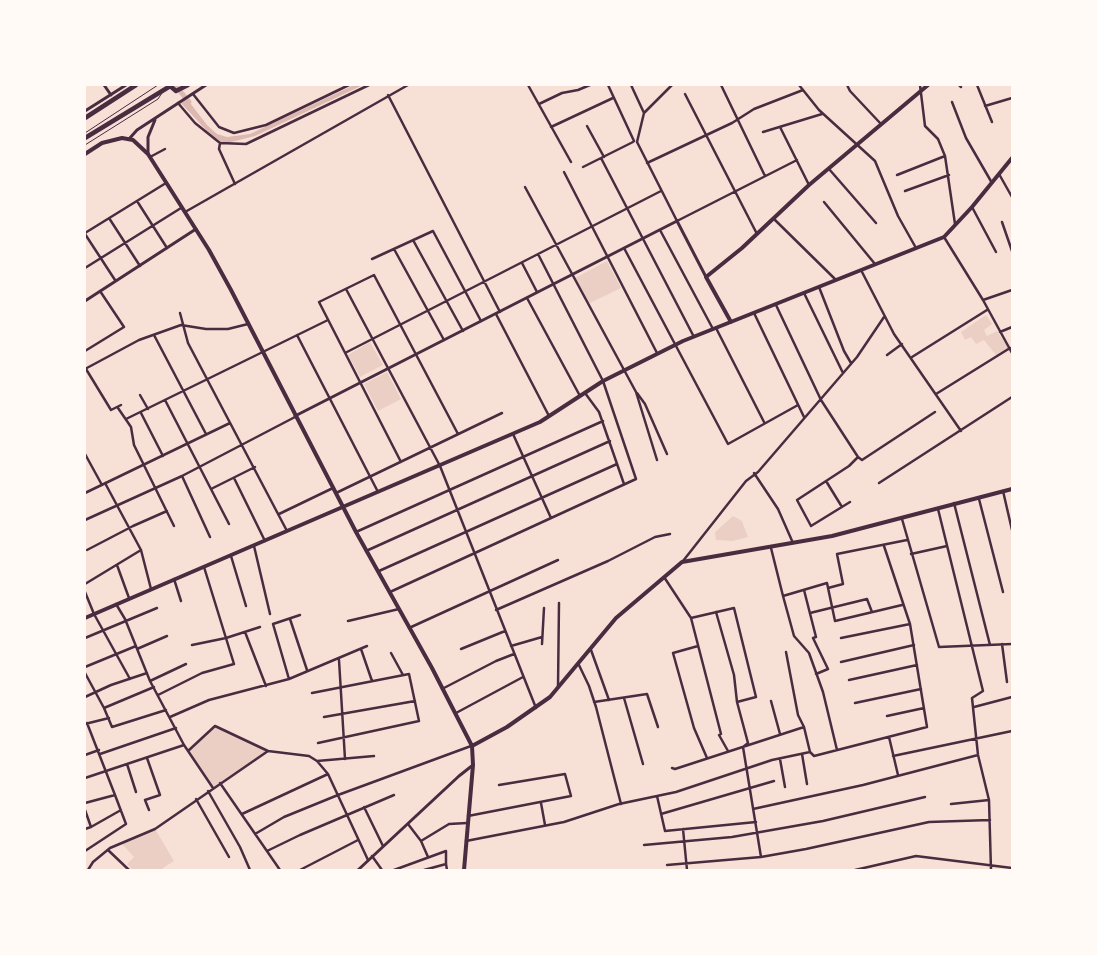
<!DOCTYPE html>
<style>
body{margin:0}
#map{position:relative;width:1097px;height:955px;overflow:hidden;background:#f7e1d7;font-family:"Noto Sans",sans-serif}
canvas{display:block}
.frame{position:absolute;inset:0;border:86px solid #fffaf5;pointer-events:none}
</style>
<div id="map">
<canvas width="1097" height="955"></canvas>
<div class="frame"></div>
</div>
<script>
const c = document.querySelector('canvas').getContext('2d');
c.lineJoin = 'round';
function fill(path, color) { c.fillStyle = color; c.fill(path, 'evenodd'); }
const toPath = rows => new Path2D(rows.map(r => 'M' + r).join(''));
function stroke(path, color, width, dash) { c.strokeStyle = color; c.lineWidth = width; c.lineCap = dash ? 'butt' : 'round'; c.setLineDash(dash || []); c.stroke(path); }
fill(toPath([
 [607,261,621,288,588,304,575,278],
 [986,315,992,324,984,330,987,336,997,331,1008,348,996,355,984,340,976,344,971,337,965,340,961,332],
 [370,342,383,365,360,377,348,355],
 [387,372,401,399,378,411,364,384],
 [733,516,742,521,748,537,733,541,716,540,715,532],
 [215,726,268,751,213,788,188,751],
 [155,829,174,861,163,868,164,870,133,870,127,864,134,857,122,844]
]), '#ebcfc5');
fill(toPath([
 [354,85,363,85,255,136,227,143,221,142,207,131,181,103,187,99,207,125,217,134,227,137,250,134]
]), '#dcb8b0');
stroke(toPath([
 [175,85,189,102]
]), '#dcb8b0', 5);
stroke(toPath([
 [85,133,158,85],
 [85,145,158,99,162,93]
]), '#4a2c40', 1);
stroke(toPath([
 [528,85,571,162],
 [608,85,634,141],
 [631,85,644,113,637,142,677,221,797,160],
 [721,85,765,176],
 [799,85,819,110,875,161,898,216,916,248],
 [847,85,850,91,881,124],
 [920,85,925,126,938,139,945,156,955,224],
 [959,85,961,87],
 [977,85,992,122],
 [193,94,219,127,234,133,266,125,349,85],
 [685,94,757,234],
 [388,95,500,312],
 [952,102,966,138,992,183],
 [178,103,195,123,220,143,246,144,369,85],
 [539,104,562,93,578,90,590,85],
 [985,106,1012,98],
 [644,113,672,85],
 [587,126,604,157],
 [551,127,613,98],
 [780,127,809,185],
 [763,132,822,114],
 [220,143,219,149,235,184],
 [150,157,165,149],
 [601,158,694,337],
 [647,163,732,123,754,109,803,90],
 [583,167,633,142],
 [829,169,876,223],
 [564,172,657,353],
 [999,174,1012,197],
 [897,175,945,156],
 [525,187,636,392,657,460],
 [905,191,949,175],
 [137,201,167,248],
 [824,202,875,264],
 [972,207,996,252],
 [185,212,408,85],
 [109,218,140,266],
 [774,219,836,280],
 [1002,222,1012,251],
 [660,230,713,329],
 [85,233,166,183],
 [85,234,115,280],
 [944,237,983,300,1012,353],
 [413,240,463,331],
 [624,248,728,444,798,405],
 [394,249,444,340],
 [372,259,433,231,481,321],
 [522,263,537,292],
 [85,268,181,208],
 [861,270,894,334,961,431],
 [819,287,844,351,851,363],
 [346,289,440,466,536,708],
 [804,293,843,373],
 [527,298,580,396],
 [983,300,1012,290],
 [776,305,821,400,858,457,862,460,935,412],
 [180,313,188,343,287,531],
 [754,313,804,417],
 [496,314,549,416],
 [716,328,764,422],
 [1000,332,1012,327],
 [154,335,206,434],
 [297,335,378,492],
 [85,351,124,327,100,291],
 [345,353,661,191],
 [887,355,902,344],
 [912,357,987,310],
 [85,369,139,340,181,325,206,329,228,329,248,324],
 [86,369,111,410,121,405],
 [585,393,599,412,624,484],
 [637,393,645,404,667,454],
 [936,394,1010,348],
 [140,395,148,409],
 [165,400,229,524],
 [118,408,131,427,134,445,174,526],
 [141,413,163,456],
 [126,419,328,320],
 [513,434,551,518],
 [85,454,102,485],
 [401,462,319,302,374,275,458,434],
 [754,473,778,509,793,543],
 [182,476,210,537],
 [234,478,265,541],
 [826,481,842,507],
 [105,483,141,550,151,589],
 [879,483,1012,397],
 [211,489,255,467],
 [1003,491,1012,530],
 [85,493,230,423],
 [336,493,502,413],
 [979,499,1003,592],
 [850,502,811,526,797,500,849,466,858,457],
 [954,503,990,645],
 [938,509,983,691,972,698,978,755,989,800,991,870],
 [279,514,333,488],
 [902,519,939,647,1012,644],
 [85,520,182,476,295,417],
 [356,532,603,421],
 [254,546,270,614],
 [771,548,783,596,827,583,835,621,902,605],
 [87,550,133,526,167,511],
 [366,551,610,441],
 [911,554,947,546],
 [231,556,246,606],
 [683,561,746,481,758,472,857,357,884,317],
 [117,565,129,598],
 [379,571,617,464],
 [664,577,691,618,721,734,719,735,728,751],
 [174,579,181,601],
 [85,584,141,550],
 [828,588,843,584,837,554,907,540],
 [804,590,816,637,813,638,828,669,816,674],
 [85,592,94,614,130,679],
 [390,592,636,479,603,381,538,254],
 [783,596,794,636,809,653,823,692,837,750],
 [116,604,125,619,150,681,184,745,213,788],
 [496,610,608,561,655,537,670,534],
 [716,612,734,675,737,702,748,743,743,747,761,857],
 [810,613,867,599,872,612],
 [691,618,734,608,756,697,737,702],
 [290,619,307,670],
 [348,621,399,609],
 [409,628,558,560],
 [245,632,266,686],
 [85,638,157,608],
 [841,638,910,624],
 [542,644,544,608],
 [1002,644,1007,682],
 [192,645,226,638,260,627],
 [511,646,542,637],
 [698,646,673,653,694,728,707,758],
 [137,649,167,636],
 [361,649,372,681],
 [461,649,505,631],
 [591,650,609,700],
 [786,652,798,715,804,727],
 [391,653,403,675],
 [339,660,345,759],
 [841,662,914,645],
 [578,663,589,686,596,707,621,804],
 [85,667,136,646],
 [85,673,104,708],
 [289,679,273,624,300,615],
 [849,680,917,665],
 [150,681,186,664],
 [154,687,104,708,112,727,166,710],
 [558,687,559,603],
 [442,689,496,661,514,654],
 [312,693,409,674,419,721,318,743],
 [158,695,202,673,234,664,204,567],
 [85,697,111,685,147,673],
 [624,698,643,764],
 [771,701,780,734],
 [594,702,647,694,658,727],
 [855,703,921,689],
 [974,707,1012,697],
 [456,713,523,677],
 [887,716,924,708],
 [170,717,209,700,289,679,367,646],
 [324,717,415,701],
 [85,724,109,718],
 [889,737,898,775],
 [188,751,215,726,268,751],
 [100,754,176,728],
 [802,754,807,784],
 [85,755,99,750],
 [893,756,1012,731],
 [147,758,160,795,145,800,149,810],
 [780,759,785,787],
 [317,761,328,774,368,860],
 [127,764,136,792],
 [672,768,675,769,804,727,810,752,814,756,927,727,910,624,884,546],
 [85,778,184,745],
 [220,783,280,870],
 [208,791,240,847,250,870],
 [657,796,665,831,756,822],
 [196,799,229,857],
 [85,803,115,795,87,723],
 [541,803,545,825],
 [951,804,989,800],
 [364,807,383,846],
 [753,809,863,785,978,755],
 [85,810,91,827,85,829],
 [242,814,328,774],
 [661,814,774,781],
 [468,816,571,796,565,774,499,785],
 [408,824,421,841,449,824,467,823],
 [91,827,121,810],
 [683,829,687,870],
 [255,834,284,817,338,795,471,746],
 [421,841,428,857],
 [466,841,564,822,619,804,676,792,772,760,810,752],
 [644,845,732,837,823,821,925,797],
 [108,850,129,870],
 [85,851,126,824,115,795],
 [267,851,300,835,394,795],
 [372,856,382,870],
 [446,864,447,870],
 [667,865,761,857,806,849,929,822,990,820],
 [88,870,93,862,110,848,155,829,268,751,309,756,317,761,374,756],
 [300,870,358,840],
 [394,870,446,851,446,864,424,870],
 [855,870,916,856,1012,868]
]), '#4a2c40', 2.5);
stroke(toPath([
 [104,85,111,95],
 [85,111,126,85],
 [129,139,137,130,206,85],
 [148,154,148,137,155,120],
 [85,301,196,229],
 [295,416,677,221,706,277],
 [358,870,459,776,473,765]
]), '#4a2c40', 3);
stroke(toPath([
 [85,154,102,143,122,138,133,140,148,154,209,250,231,290,356,532,432,668,472,746,473,765,464,870],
 [731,322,706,277,742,248,809,185,928,85],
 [85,618,540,422,603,381,683,341,944,237,972,207,1012,158],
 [472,746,507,727,550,697,616,618,682,562,832,536,1012,489]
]), '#4a2c40', 4);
stroke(toPath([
 [169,85,176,91,188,85],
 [85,118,136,85],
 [85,138,172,85]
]), '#4a2c40', 4.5);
</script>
